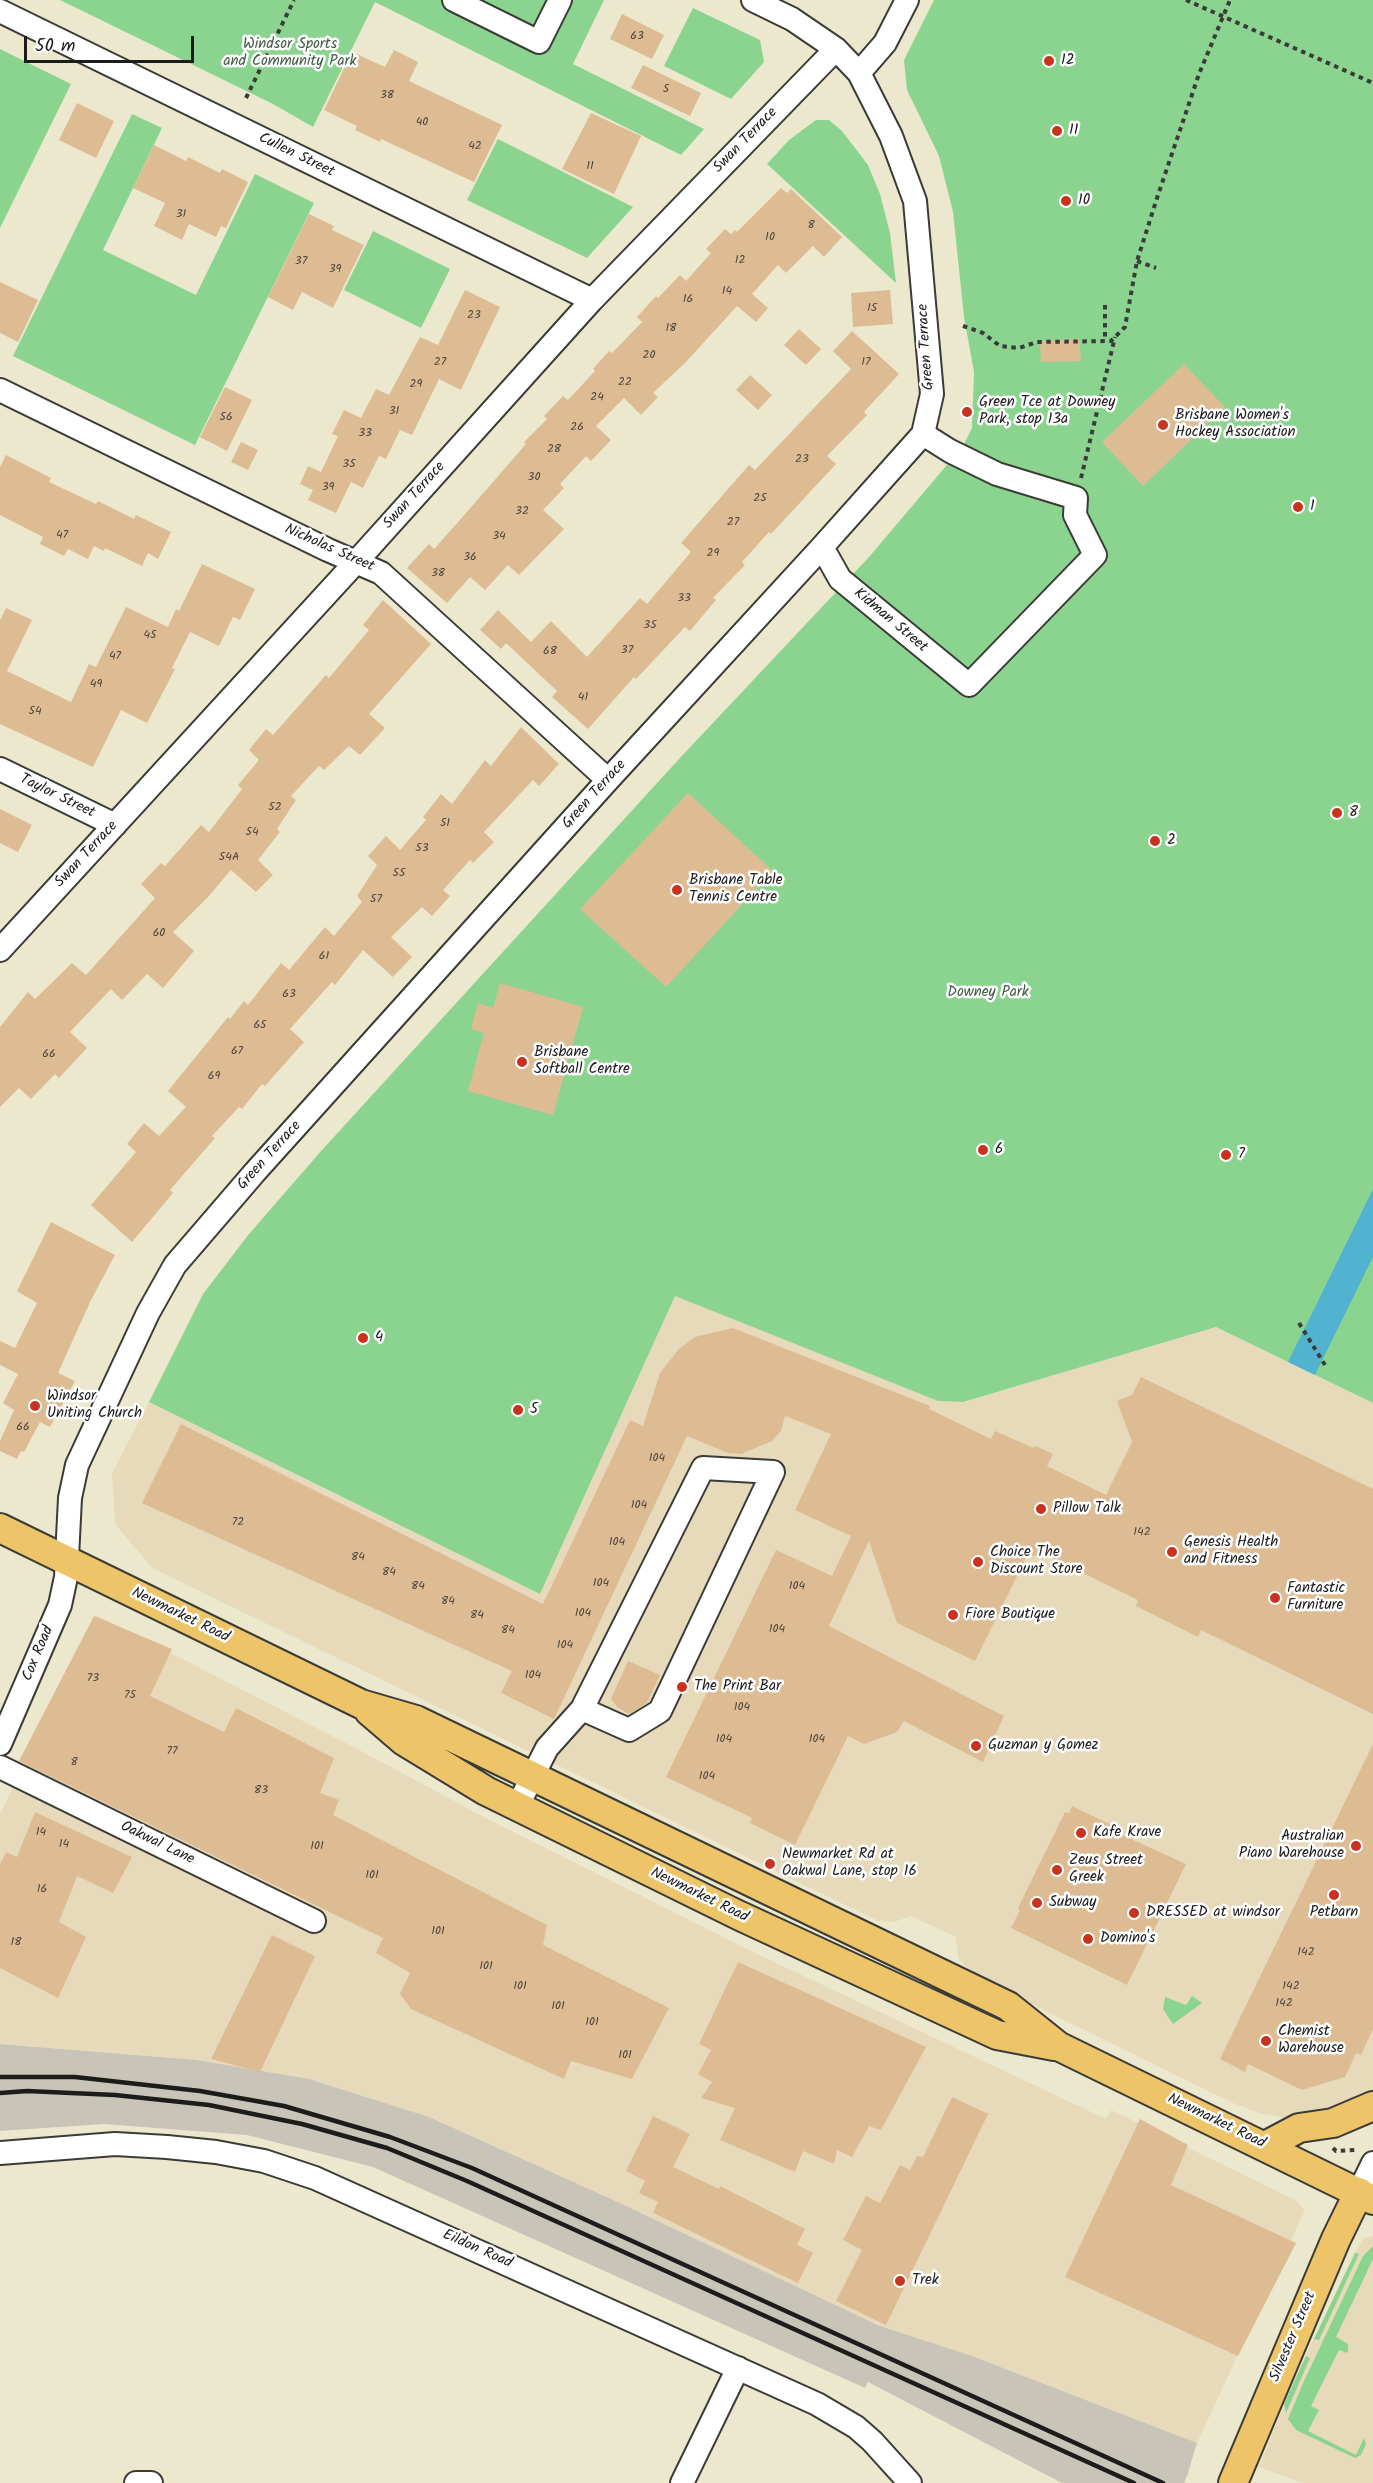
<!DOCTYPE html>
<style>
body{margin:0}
#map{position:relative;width:1373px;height:2483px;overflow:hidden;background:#ece8ce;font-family:Kalam,sans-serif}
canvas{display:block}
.scale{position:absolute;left:24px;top:36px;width:170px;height:27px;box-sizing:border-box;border:3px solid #1c1c1c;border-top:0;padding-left:8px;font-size:18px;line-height:21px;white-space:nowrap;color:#1c1c1c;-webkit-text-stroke:4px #fff;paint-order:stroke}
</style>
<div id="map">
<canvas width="1373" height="2483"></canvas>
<div class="scale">50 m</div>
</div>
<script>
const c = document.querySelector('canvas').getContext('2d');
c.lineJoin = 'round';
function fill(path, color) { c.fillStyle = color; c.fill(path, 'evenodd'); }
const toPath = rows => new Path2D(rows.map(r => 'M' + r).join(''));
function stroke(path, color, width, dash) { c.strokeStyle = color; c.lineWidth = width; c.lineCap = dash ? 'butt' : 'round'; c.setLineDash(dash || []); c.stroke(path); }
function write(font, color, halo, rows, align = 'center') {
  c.font = font + ' Kalam,sans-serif'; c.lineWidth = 5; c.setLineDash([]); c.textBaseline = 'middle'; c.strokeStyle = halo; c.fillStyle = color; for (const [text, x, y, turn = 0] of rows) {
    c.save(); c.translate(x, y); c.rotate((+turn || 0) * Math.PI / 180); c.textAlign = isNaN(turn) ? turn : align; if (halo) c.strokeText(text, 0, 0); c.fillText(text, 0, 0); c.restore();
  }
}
fill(toPath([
 [675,1296,938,1401,963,1402,1216,1327,1373,1403,1373,2094,1361,2102,1293,2119,1259,2113,1233,2103,1029,2003,971,1972,958,1958,956,1937,911,1916,894,1922,878,1921,152,1568,115,1524,112,1473,149,1402,540,1594],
 [97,1615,365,1753,482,1816,751,1951,1106,2119,1111,2110,1295,2200,1305,2210,1197,2443,972,2356,880,2326,609,2198,429,2117,309,2079,197,2060,0,2044,0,1814],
 [1373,2235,1373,2483,1302,2483,1259,2467,1296,2376,1356,2251,1363,2239]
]), '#e7daba');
fill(toPath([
 [0,2044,197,2060,309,2079,429,2117,609,2198,880,2326,972,2356,1197,2443,1187,2476,1184,2483,1062,2483,868,2382,865,2388,373,2167,247,2135,104,2124,0,2131]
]), '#c8c4b8');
fill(toPath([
 [60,0,604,0,573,64,704,129,681,155,375,2,313,127,273,104],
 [934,0,1373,0,1373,1403,1216,1327,963,1402,938,1401,675,1296,540,1594,149,1402,203,1294,249,1234,322,1150,679,759,869,557,963,446,972,428,974,372,964,317,953,212,939,156,907,90,904,60],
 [693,8,760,40,764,62,731,99,664,66],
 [0,49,71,84,0,228],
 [132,114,162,128,103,250,196,295,255,174,314,203,195,445,13,356],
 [816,120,829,120,842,131,868,165,880,194,890,233,896,283,767,164,789,140],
 [498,139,633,207,587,258,467,200],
 [373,231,450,269,421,328,344,290],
 [1192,1996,1202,2003,1173,2024,1163,2009,1165,1997,1186,2005],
 [1373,2246,1373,2259,1336,2337,1348,2344,1348,2350,1347,2353,1339,2350,1311,2406,1319,2410,1308,2431,1356,2455,1364,2438,1366,2444,1361,2455,1355,2458,1296,2430,1288,2419,1304,2381,1363,2256],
 [1355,2253,1359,2254,1319,2340,1314,2339],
 [1306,2356,1310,2358,1286,2413,1284,2404]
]), '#8bd490');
fill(toPath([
 [1373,1189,1373,1257,1315,1375,1288,1362]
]), '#51b3d0');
fill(toPath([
 [622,14,664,35,652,59,610,39],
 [394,50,418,62,409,81,502,125,474,182,381,139,380,142,355,130,357,126,324,110,352,52,385,67],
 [643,65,701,93,690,116,631,88],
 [77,103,114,121,96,158,59,140],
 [591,113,641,136,614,194,562,169],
 [154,145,186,161,188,157,220,173,222,169,248,182,226,228,221,226,216,237,189,224,182,240,154,226,165,203,133,188],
 [781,188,787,193,791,189,842,237,824,257,813,246,786,273,778,265,752,294,768,308,756,322,737,306,686,362,653,393,658,397,641,415,624,398,596,426,611,440,591,461,586,456,560,484,564,488,543,510,564,529,519,575,508,565,485,590,470,577,447,603,407,568,429,544,434,549,459,521,526,444,524,442,547,419,544,416,563,396,568,400,595,371,593,369,609,351,612,353,642,322,637,317,656,296,658,298,680,275,686,281,711,253,706,249,725,229,731,234,735,230,737,232],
 [309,214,334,226,332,230,364,245,333,308,302,292,293,310,268,297],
 [0,282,38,300,18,342,0,333],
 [465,290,500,307,461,390,439,379,412,435,400,430,386,459,379,456,363,488,351,482,336,513,308,500,313,490,300,484,308,466,321,472,338,436,332,434,344,410,361,418,376,389,389,395,420,337,438,345],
 [890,290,893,324,853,327,851,293],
 [799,329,821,349,806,365,784,345],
 [852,331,899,374,864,412,867,415,827,456,836,464,771,534,769,532,742,562,745,565,713,598,716,600,690,631,685,627,636,679,634,677,588,729,552,697,557,691,506,643,501,649,480,630,498,610,531,642,551,621,587,657,640,598,647,604,691,552,681,543,749,465,755,470,851,369,833,351],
 [1079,339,1081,361,1041,362,1040,341],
 [1184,364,1225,407,1143,486,1102,442],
 [750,375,772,395,758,410,736,390],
 [225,387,252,400,227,451,200,437],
 [241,442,258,450,248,470,231,462],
 [6,455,51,478,49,482,96,504,98,501,134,519,136,515,171,532,158,559,148,553,142,566,105,548,104,551,94,546,88,559,68,549,64,556,40,544,43,537,0,515,0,467],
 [202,564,255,589,240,620,233,617,219,646,190,632,172,668,175,669,147,723,121,710,93,767,0,724,0,620,6,608,32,620,7,671,71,702,89,664,96,667,126,607,168,627,176,609,179,611],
 [383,600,431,644,369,714,385,728,360,755,349,746,324,770,319,766,291,796,296,800,277,829,280,832,258,860,273,875,256,892,231,870,208,897,173,932,194,951,163,988,147,974,122,1000,111,989,70,1032,87,1048,59,1078,55,1074,31,1099,19,1088,0,1107,0,1027,28,992,35,999,72,963,86,975,114,944,155,898,141,884,161,863,165,866,201,825,209,832,242,789,238,785,259,760,249,750,266,729,273,735,326,675,329,678,369,630,363,625],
 [521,727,559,764,539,786,533,780,484,832,494,842,473,863,470,860,443,890,450,896,432,916,422,907,391,937,412,957,393,977,363,950,335,985,332,982,290,1029,304,1042,265,1086,262,1084,242,1109,239,1107,212,1136,215,1138,170,1190,173,1193,132,1242,91,1205,136,1152,127,1144,144,1123,159,1136,186,1107,168,1091,228,1017,230,1019,244,1001,248,1005,281,963,289,970,325,927,334,936,362,902,357,896,377,865,368,856,386,836,400,850,426,820,423,817,441,794,452,804,485,760,491,766],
 [688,793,773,871,666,987,580,909],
 [0,809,32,825,18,852,0,843],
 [500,983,583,1007,553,1115,468,1091,484,1033,471,1029,478,1003,493,1008],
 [51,1222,115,1255,91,1300,58,1373,75,1381,50,1427,40,1422,24,1452,21,1451,17,1459,0,1451,0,1441,14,1410,3,1403,18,1374,0,1365,0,1341,15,1348,37,1303,17,1291],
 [733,1328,930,1406,929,1409,991,1439,995,1431,1034,1448,1036,1446,1053,1454,1047,1466,1106,1495,1132,1442,1117,1401,1132,1395,1141,1377,1373,1489,1373,1714,1201,1630,1198,1637,1136,1606,1138,1600,1042,1553,1026,1558,975,1661,897,1623,869,1541,829,1626,1004,1716,983,1762,904,1721,897,1732,864,1744,848,1736,795,1845,750,1823,752,1818,666,1777,776,1550,832,1576,851,1536,795,1510,831,1434,785,1416,781,1431,772,1441,741,1454,728,1453,687,1436,554,1719,501,1693,512,1671,142,1503,181,1424,543,1604,630,1420,643,1426,660,1373,679,1349,695,1337],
 [94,1616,172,1649,150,1696,224,1732,236,1708,334,1758,320,1793,339,1800,333,1815,547,1925,543,1945,669,2008,632,2079,571,2061,564,2079,411,2009,400,1994,410,1973,376,1953,383,1938,19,1761],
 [628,1661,660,1675,647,1703,629,1714,617,1707,611,1699],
 [1373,1744,1373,2029,1361,2055,1356,2053,1345,2077,1302,2090,1248,2064,1245,2072,1220,2059],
 [1072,1806,1120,1829,1118,1833,1186,1864,1127,1985,1011,1928,1020,1910,1018,1908,1065,1812,1069,1813],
 [35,1812,132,1857,113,1893,77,1876,59,1922,86,1937,58,1998,0,1968,0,1864,6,1852,17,1857],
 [272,1935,315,1956,260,2072,211,2059],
 [738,1962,926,2047,881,2130,869,2126,852,2157,837,2150,834,2164,803,2151,795,2172,720,2140,735,2108,701,2098,712,2082,698,2074,711,2050,699,2044],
 [952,2097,988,2114,886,2325,836,2301,862,2250,843,2240,866,2196,880,2203,900,2165,910,2170,917,2156,923,2157],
 [653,2116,690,2134,673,2167,719,2189,720,2186,805,2229,797,2245,813,2253,798,2283,653,2213,658,2202,639,2193,645,2181,626,2171],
 [1140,2119,1188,2145,1171,2185,1296,2243,1238,2356,1065,2277]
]), '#ddbc94');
const minor = toPath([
 [454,0,539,42,560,0],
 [0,11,592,300],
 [859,73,885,43,907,0],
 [0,390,328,550,381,573,608,780],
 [822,547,840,579,969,685,1095,555,1075,515,1076,498,997,474,950,451,923,434],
 [0,769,115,825],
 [0,950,356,562,592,300,836,49],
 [0,1744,60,1605,66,1577,70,1498,77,1465,148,1313,175,1265,255,1172,608,780,822,547,923,434,932,394,915,201,891,136,859,73,836,49,792,19,753,0],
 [0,1767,314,1921],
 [517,1807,547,1748,582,1709,703,1468,773,1472,660,1711,629,1730,582,1709],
 [0,2153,115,2144,167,2147,216,2152,264,2161,315,2178,817,2404,856,2427,872,2441,910,2483],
 [1359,2192,1373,2163],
 [136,2483,151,2483],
 [682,2483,738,2368]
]);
const major = toPath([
 [0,1528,361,1704,416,1720,1008,2006,1058,2046,1373,2200],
 [369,1711,404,1741,486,1791,738,1915,997,2035,1054,2046],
 [1265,2146,1299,2128,1333,2123,1373,2106],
 [1233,2483,1336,2239,1359,2192]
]);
stroke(minor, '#3b3b37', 26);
stroke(major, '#3b3b37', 32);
stroke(toPath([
 [1186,0,1373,83],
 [246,98,294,0],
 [1137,261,1156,268],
 [1105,305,1105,341],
 [963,326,983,333,1000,346,1019,348,1037,342,1111,341,1125,327,1137,261,1158,195,1199,74,1230,0],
 [1081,478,1115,337],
 [1299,1323,1325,1365],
 [1333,2148,1336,2151,1355,2150]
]), '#3b3b37', 4, [4.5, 4.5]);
stroke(minor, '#fff', 22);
stroke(major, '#eec469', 28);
stroke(toPath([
 [0,2077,75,2077,200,2091,284,2106,390,2137,472,2168,1163,2483],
 [0,2093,27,2091,115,2095,209,2105,302,2124,387,2148,467,2181,1134,2483]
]), '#1c1c1c', 4.5);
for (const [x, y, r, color] of [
 [1049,61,6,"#c8321e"],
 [1057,131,6,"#c8321e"],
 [1066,201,6,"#c8321e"],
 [967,412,6,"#c8321e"],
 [1163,425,6,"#c8321e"],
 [1298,507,6,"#c8321e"],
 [1337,813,6,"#c8321e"],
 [1155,841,6,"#c8321e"],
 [677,890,6,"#c8321e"],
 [522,1062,6,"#c8321e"],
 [983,1150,6,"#c8321e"],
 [1226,1155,6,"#c8321e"],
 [363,1338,6,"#c8321e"],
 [35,1406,6,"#c8321e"],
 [518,1410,6,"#c8321e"],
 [1041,1509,6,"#c8321e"],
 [1172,1552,6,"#c8321e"],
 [978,1562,6,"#c8321e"],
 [1275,1598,6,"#c8321e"],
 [953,1615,6,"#c8321e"],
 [682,1687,6,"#c8321e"],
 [976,1746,6,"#c8321e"],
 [1081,1833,6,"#c8321e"],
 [1356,1846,6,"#c8321e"],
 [770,1864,6,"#c8321e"],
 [1057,1870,6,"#c8321e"],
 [1334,1895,6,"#c8321e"],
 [1037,1903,6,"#c8321e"],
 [1134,1913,6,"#c8321e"],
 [1088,1939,6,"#c8321e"],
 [1266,2041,6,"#c8321e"],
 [900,2281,6,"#c8321e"]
]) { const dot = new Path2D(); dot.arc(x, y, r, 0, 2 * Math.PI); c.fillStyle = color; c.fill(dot); stroke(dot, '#fff', 2); }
write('12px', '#4c443a', null, [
 ["63",637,37],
 ["5",666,90],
 ["38",387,96],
 ["40",422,123],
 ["42",475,147],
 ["11",590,167],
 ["31",181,215],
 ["8",811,226],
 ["10",770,238],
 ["12",740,261],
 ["37",301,262],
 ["39",335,270],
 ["14",727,292],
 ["16",688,300],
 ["15",872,309],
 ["23",474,316],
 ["18",671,329],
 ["20",649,356],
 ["27",440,363],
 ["17",866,363],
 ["22",625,383],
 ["29",416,385],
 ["24",597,398],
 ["31",394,412],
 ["56",226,418],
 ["26",577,428],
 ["33",365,434],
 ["28",554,450],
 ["23",802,460],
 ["35",349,465],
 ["30",534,478],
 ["39",328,488],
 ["25",760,499],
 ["32",522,512],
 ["27",733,523],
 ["47",62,536],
 ["34",499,537],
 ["29",713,554],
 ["36",470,558],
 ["38",438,574],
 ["33",684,599],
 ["35",650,626],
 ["45",150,636],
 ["37",627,651],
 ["68",550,652],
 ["47",115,657],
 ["49",96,685],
 ["41",583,698],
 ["54",35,712],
 ["52",275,808],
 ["51",445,824],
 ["54",252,833],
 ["53",422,849],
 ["54A",229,858],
 ["55",399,874],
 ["57",376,900],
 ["60",159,934],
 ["61",324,957],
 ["63",289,995],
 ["65",260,1026],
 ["67",237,1052],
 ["66",49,1055],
 ["69",214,1077],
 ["66",23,1428],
 ["104",657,1459],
 ["104",639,1506],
 ["72",238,1523],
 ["142",1142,1533],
 ["104",617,1543],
 ["84",358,1558],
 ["84",389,1573],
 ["104",601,1584],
 ["84",418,1587],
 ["104",797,1587],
 ["84",448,1602],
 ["104",583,1614],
 ["84",477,1616],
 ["104",777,1630],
 ["84",508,1631],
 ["104",565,1646],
 ["104",533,1676],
 ["73",93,1679],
 ["75",130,1696],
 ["104",742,1708],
 ["104",724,1740],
 ["104",817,1740],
 ["77",172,1752],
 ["8",74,1763],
 ["104",707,1777],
 ["83",261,1791],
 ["14",41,1833],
 ["14",64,1845],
 ["101",317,1847],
 ["101",372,1876],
 ["16",42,1890],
 ["101",438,1932],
 ["18",16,1943],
 ["142",1306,1953],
 ["101",486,1967],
 ["101",520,1987],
 ["142",1291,1987],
 ["142",1284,2004],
 ["101",558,2007],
 ["101",592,2023],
 ["101",625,2056]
]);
write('15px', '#435c45', '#fff', [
 ["Windsor Sports",290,45],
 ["and Community Park",290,62],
 ["Downey Park",988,993]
]);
write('15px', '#1c1c1c', '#fff', [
 ["12",1061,61],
 ["11",1069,131],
 ["10",1078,201],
 ["Green Tce at Downey",979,403],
 ["Park, stop 13a",979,420],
 ["Brisbane Women's",1175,416],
 ["Hockey Association",1175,433],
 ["1",1310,507],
 ["8",1349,813],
 ["2",1167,841],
 ["Brisbane Table",689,881],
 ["Tennis Centre",689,898],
 ["Brisbane",534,1053],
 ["Softball Centre",534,1070],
 ["6",995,1150],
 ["7",1238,1155],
 ["4",375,1338],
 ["Windsor",47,1397],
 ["Uniting Church",47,1414],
 ["5",530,1410],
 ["Pillow Talk",1053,1509],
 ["Genesis Health",1184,1543],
 ["and Fitness",1184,1560],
 ["Choice The",990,1553],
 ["Discount Store",990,1570],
 ["Fantastic",1287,1589],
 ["Furniture",1287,1606],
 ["Fiore Boutique",965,1615],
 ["The Print Bar",694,1687],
 ["Guzman y Gomez",988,1746],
 ["Kafe Krave",1093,1833],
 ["Australian",1344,1837,"right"],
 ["Piano Warehouse",1344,1854,"right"],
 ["Newmarket Rd at",782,1855],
 ["Oakwal Lane, stop 16",782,1872],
 ["Zeus Street",1069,1861],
 ["Greek",1069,1878],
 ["Subway",1049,1903],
 ["DRESSED at windsor",1146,1913],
 ["Petbarn",1334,1913,"center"],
 ["Domino's",1100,1939],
 ["Chemist",1278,2032],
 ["Warehouse",1278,2049],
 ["Trek",912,2281]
], 'left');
write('15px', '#1c1c1c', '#fff', [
 ["Swan Terrace",746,141,-46],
 ["Cullen Street",296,156,26],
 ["Green Terrace",927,347,-94],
 ["Swan Terrace",415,496,-48],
 ["Nicholas Street",329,549,24],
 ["Kidman Street",890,621,40],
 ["Green Terrace",595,795,-48],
 ["Taylor Street",57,797,26],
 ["Swan Terrace",87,855,-47],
 ["Green Terrace",270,1156,-48],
 ["Newmarket Road",180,1616,26],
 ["Cox Road",39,1654,-67],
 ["Oakwal Lane",157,1844,26],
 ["Newmarket Road",699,1896,26],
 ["Newmarket Road",1216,2122,26],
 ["Eildon Road",477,2250,24],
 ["Silvester Street",1294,2337,-67]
]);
</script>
